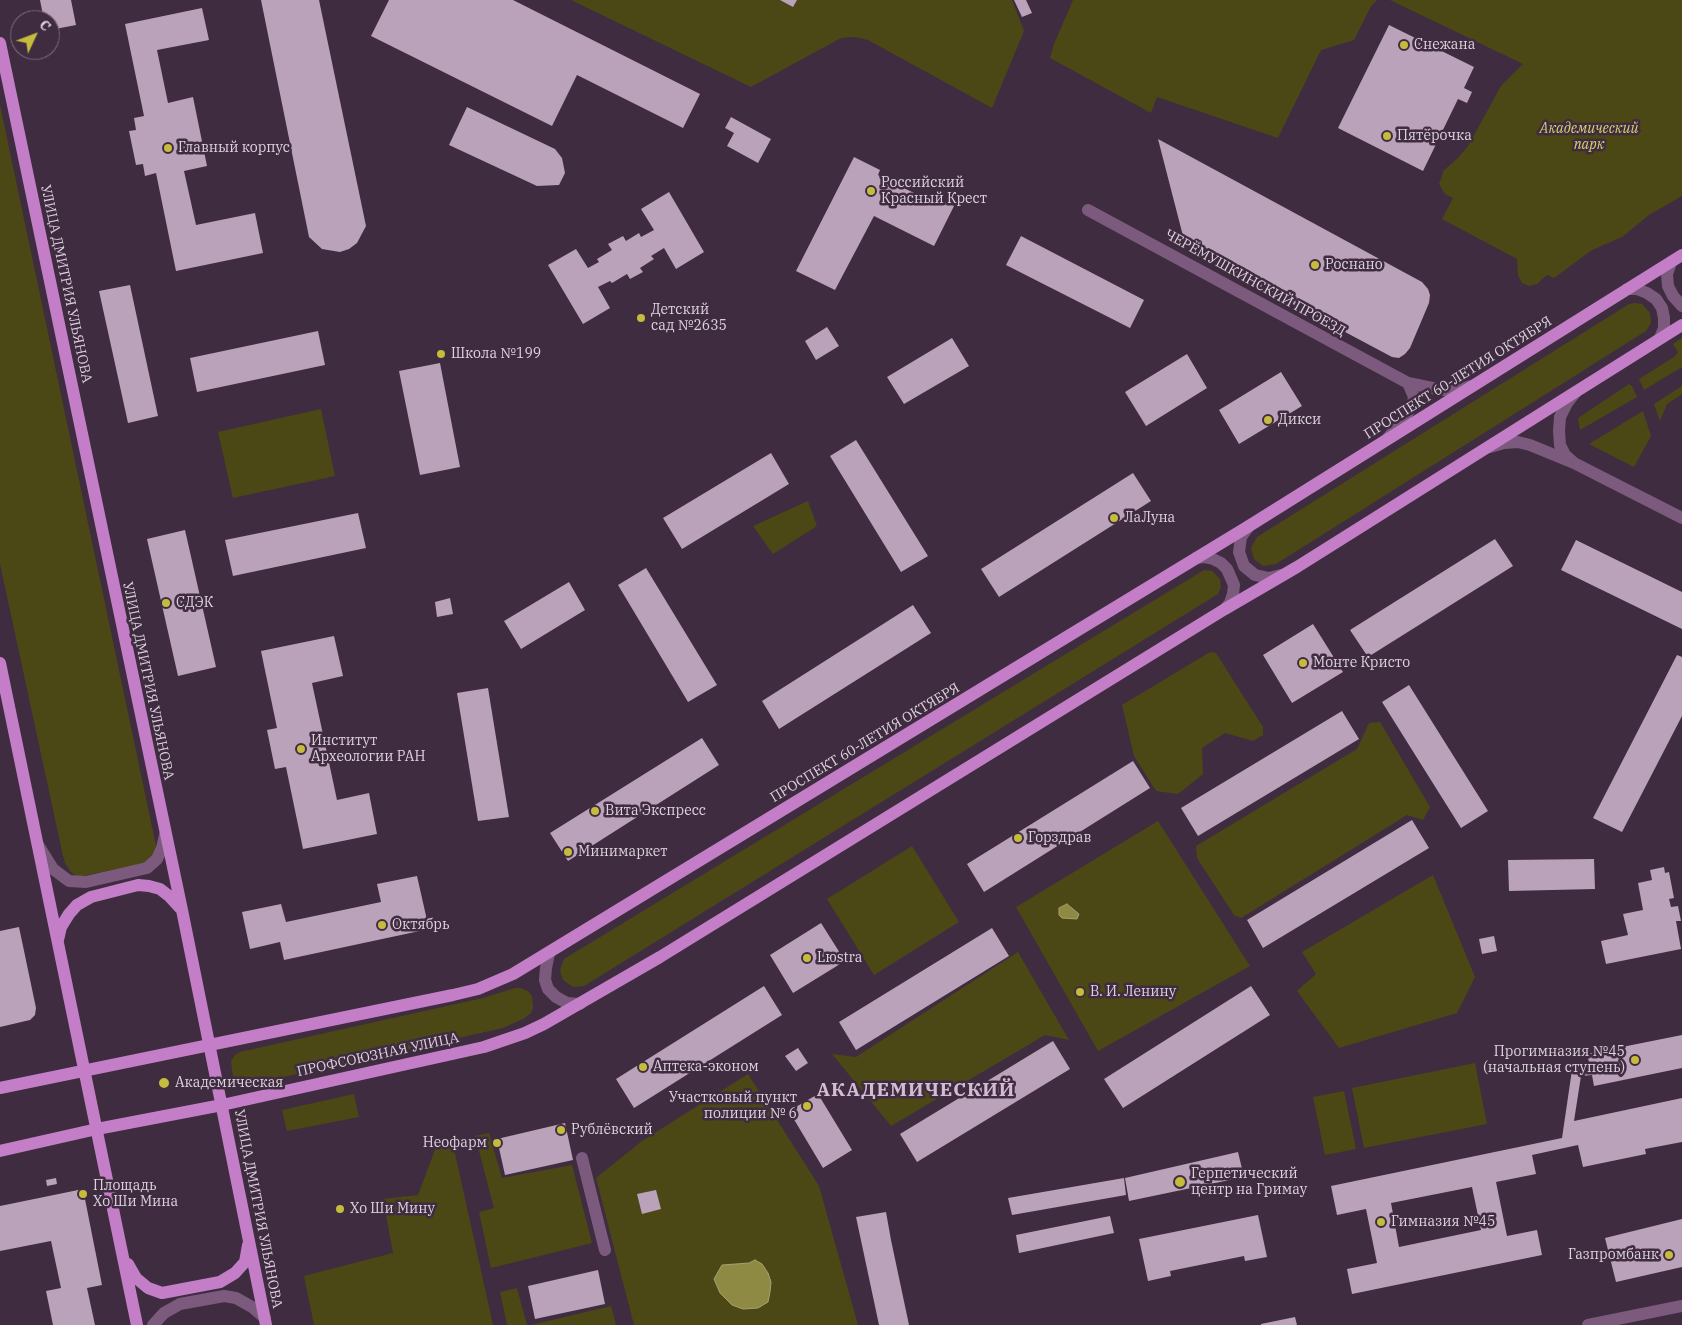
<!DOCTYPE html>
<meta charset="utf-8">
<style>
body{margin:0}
#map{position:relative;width:1682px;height:1325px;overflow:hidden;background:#3f2c40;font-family:"IBM Plex Serif",serif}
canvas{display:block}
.north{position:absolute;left:10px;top:10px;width:50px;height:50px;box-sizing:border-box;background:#3f2c40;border:1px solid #7f6e7f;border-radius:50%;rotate:47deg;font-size:14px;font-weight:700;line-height:20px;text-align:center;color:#ded2de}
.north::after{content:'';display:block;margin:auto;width:18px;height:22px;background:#c5bc3d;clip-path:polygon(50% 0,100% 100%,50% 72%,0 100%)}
</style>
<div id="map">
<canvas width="1682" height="1325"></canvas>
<div class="north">С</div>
</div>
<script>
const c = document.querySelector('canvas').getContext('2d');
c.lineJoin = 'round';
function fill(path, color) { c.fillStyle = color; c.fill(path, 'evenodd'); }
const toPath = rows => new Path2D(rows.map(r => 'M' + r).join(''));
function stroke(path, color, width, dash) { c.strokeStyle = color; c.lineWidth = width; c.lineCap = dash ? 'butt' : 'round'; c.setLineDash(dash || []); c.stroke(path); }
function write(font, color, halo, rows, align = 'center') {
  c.font = font + ' "IBM Plex Serif",serif'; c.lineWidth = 5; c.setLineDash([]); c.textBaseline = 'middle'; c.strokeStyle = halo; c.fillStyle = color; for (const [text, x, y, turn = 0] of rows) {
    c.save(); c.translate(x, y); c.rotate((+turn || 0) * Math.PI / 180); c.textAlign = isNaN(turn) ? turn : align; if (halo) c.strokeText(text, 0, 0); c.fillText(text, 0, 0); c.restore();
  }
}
fill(toPath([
 [571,0,1012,0,1024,31,992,108,868,40,854,37,841,38,751,87],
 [1073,0,1377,0,1371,6,1354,40,1321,50,1278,138,1157,97,1151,113,1050,58,1054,44],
 [1390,0,1682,0,1682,196,1649,215,1622,237,1592,250,1554,278,1547,275,1537,284,1529,286,1522,283,1518,275,1517,259,1442,219,1453,198,1445,194,1439,184,1444,170,1457,159,1468,146,1501,86,1523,64],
 [0,105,156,846,152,856,145,863,78,877,71,872,65,863,63,856,0,564],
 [1635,303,1642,304,1650,313,1651,323,1646,331,1276,564,1263,566,1254,559,1251,548,1257,537,1629,304],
 [1682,338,1682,367,1644,390,1639,379,1674,357,1678,352,1673,344],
 [1629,384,1632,386,1637,397,1580,430,1578,418],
 [1682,386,1682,394,1667,404,1660,421,1654,404],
 [321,409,335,476,233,498,218,432],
 [1643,411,1651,436,1634,467,1589,444],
 [808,501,817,526,773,554,753,526],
 [1204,570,1212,571,1220,579,1221,587,1218,594,584,986,573,987,563,980,560,970,564,959],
 [1210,652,1216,653,1263,727,1263,735,1253,741,1225,733,1202,748,1203,774,1178,794,1156,791,1134,756,1122,705],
 [1380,722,1430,807,1423,820,1407,815,1241,918,1234,915,1197,858,1196,846,1357,749,1369,723],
 [1158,821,1250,966,1098,1051,1016,907],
 [912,846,959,922,874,975,827,899],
 [1433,875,1475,977,1457,1013,1339,1048,1297,991,1316,974,1302,952],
 [1018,952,1069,1040,1045,1035,891,1126,832,1054,856,1057],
 [515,988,520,988,528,991,532,996,533,1008,531,1013,525,1018,503,1028,248,1085,240,1084,233,1077,231,1061,235,1055,240,1052,483,998],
 [1475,1063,1487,1124,1364,1148,1352,1088],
 [748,1074,819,1186,858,1325,634,1325,596,1178,642,1141],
 [1344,1091,1356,1149,1325,1155,1313,1097],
 [354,1094,359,1117,287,1131,282,1110],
 [489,1133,502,1178,572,1165,592,1243,491,1268,479,1212,494,1208,475,1136],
 [453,1145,493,1325,314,1325,304,1276,393,1253,383,1199,418,1195,436,1147],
 [517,1288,527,1325,507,1325,500,1292],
 [611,1306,616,1325,531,1325]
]), '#4c4815');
const water = toPath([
 [1067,904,1079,914,1077,919,1062,918,1059,915,1059,908,1067,904],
 [755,1260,762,1264,768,1273,771,1282,770,1292,768,1302,758,1308,743,1309,732,1305,720,1293,714,1279,722,1265,749,1263,755,1260]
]);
fill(water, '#8e8a43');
stroke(water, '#a6a072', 1);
fill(toPath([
 [40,0,71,0,76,25,50,30,50,20,44,20],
 [261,0,319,0,366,226,357,243,349,249,340,252,322,249,309,237],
 [389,0,513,0,700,94,683,128,577,75,552,126,371,36],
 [780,0,797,0,793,7],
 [1014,0,1026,0,1032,13,1022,17],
 [202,8,209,40,157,50,168,103,193,97,207,166,184,171,196,225,255,213,263,253,176,271,156,173,145,176,143,164,136,165,129,131,136,130,134,118,144,116,125,24],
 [1389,25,1474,67,1464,88,1472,92,1467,103,1458,99,1423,171,1338,128],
 [467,107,555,149,562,158,565,173,559,185,537,186,449,145],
 [731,117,771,139,758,163,727,146,734,133,725,128],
 [1158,139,1422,282,1428,289,1430,295,1429,303,1410,348,1405,354,1399,358,1392,357,1225,268,1219,262,1215,253,1183,236],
 [854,157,880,170,878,175,928,200,931,195,954,206,934,246,874,216,835,290,796,271],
 [669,192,704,252,676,269,664,248,651,256,654,259,640,268,643,272,630,279,627,274,612,283,610,281,598,287,610,308,583,324,548,265,576,249,588,268,599,262,597,259,612,250,608,244,623,236,626,241,639,233,641,237,654,230,641,209],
 [1021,236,1144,300,1130,328,1006,265],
 [130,285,158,416,128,423,99,291],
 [827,327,839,346,816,360,805,341],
 [318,331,325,365,197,392,190,358],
 [952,338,969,366,904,404,887,377],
 [1187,354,1207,388,1146,426,1125,392],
 [440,363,460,467,420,475,399,371],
 [1281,372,1302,406,1239,444,1219,410],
 [856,440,928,556,901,572,830,456],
 [771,453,789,484,682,549,663,518],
 [1133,473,1151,501,999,597,981,569],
 [358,513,366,548,233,576,225,540],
 [185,530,216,667,178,676,147,539],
 [1495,539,1513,566,1368,657,1350,630],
 [1576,540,1682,592,1682,629,1561,570],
 [646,568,717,685,688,702,618,585],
 [569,582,585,610,521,649,504,621],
 [450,598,453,614,437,617,435,602],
 [913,605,931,633,779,729,762,701],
 [1313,624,1343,672,1292,703,1263,655],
 [334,636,343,676,312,683,337,800,369,793,377,834,303,849,286,767,275,769,267,730,277,728,261,651],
 [1677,655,1682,657,1682,716,1622,832,1593,818],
 [1409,685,1488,811,1461,828,1382,702],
 [488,688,509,817,478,821,457,693],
 [1342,711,1359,739,1198,836,1181,808],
 [702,738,719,765,568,861,550,833],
 [1133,761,1150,788,984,892,967,864],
 [1412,820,1429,848,1263,948,1247,920],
 [1594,859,1595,889,1509,891,1508,860],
 [1664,867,1665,873,1669,872,1674,898,1669,899,1671,907,1678,906,1681,921,1676,921,1681,949,1606,964,1601,941,1628,935,1623,914,1643,910,1638,883,1652,880,1650,870],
 [417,876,429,929,284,960,280,942,250,949,242,912,281,904,286,922,381,902,377,884],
 [821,923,845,961,793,993,770,955],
 [19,927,36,1008,35,1015,30,1020,0,1027,0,931],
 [992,928,1009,956,856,1050,839,1022],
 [1494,936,1497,951,1482,954,1479,939],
 [764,986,782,1015,634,1108,616,1079],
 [1251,986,1270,1015,1123,1108,1104,1079],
 [1682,1035,1682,1068,1594,1086,1592,1075,1581,1076,1574,1121,1682,1098,1682,1142,1645,1149,1646,1154,1583,1167,1578,1145,1532,1155,1536,1174,1496,1182,1507,1236,1537,1230,1542,1255,1352,1294,1347,1269,1377,1263,1366,1209,1337,1215,1331,1186,1562,1138,1572,1070,1590,1066,1587,1054],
 [1472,1187,1481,1230,1399,1247,1391,1203],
 [1053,1041,1070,1069,917,1162,900,1134],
 [798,1048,808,1063,796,1071,785,1056],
 [818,1094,852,1150,823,1168,789,1111],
 [565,1123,573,1160,505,1175,497,1139],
 [1238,1152,1244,1177,1129,1201,1125,1178],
 [56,1178,57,1184,47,1186,46,1180],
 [1124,1178,1126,1195,1012,1215,1008,1198],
 [83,1189,102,1285,87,1288,95,1325,53,1325,46,1291,61,1288,51,1241,0,1251,0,1206],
 [656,1190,661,1209,642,1214,637,1194],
 [886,1212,891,1240,909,1325,879,1325,856,1217],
 [1258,1215,1267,1257,1245,1261,1244,1256,1170,1271,1171,1276,1148,1281,1139,1239],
 [1110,1216,1114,1233,1019,1253,1016,1235],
 [1682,1219,1682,1267,1616,1282,1605,1238],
 [598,1270,605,1304,535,1319,528,1286],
 [1295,1317,1297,1325,1261,1325,1261,1324]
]), '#baa2ba');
stroke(toPath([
 [1088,210,1408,383,1442,390,1461,389,1471,386],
 [1671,262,1667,274,1668,286,1673,296,1682,306],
 [1627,289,1637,289,1647,293,1656,299,1662,308,1664,318,1664,328,1660,338],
 [1388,438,1406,416,1413,403,1414,397,1408,383],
 [1490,447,1504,443,1518,442,1530,445,1574,463,1682,518],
 [1574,463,1565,455,1560,445,1559,431,1560,417,1567,403,1575,393],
 [1249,526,1241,537,1239,552,1244,566,1255,575,1269,578,1281,575],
 [1196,558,1204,557,1213,559,1221,563,1227,569,1234,585,1233,594,1230,603,1225,609],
 [38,845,53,869,69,881,86,882,147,868,157,859,162,848,165,835],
 [549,953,546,968,545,980,548,989,556,997,567,1003,580,1004],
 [582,1158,605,1250],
 [153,1325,164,1313,180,1304,224,1296,236,1298,252,1307,265,1318],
 [1588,1325,1682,1306]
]), '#7c5a7e', 12);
stroke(toPath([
 [0,43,182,910,266,1325],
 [0,663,137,1325],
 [58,940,61,927,69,914,77,905,91,897,138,885,149,886,160,889,169,896,180,908],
 [0,1088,453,995,478,989,513,974,1249,526,1682,255],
 [0,1151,97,1129,222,1105,484,1047,525,1033,544,1024,660,957,1225,609,1297,567,1682,325],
 [128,1264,136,1278,148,1288,162,1293,220,1282,235,1273,245,1262,248,1245]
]), '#c37ec7', 12);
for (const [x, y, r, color] of [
 [1404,45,5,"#c5bc3d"],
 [1387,136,5,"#c5bc3d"],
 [168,148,5,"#c5bc3d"],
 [871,191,5,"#c5bc3d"],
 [1315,265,5,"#c5bc3d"],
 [641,318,5,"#c5bc3d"],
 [441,354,5,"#c5bc3d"],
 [1268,420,5,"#c5bc3d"],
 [1114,518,5,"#c5bc3d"],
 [166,603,5,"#c5bc3d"],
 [1303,663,5,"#c5bc3d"],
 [301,749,5,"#c5bc3d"],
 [595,811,5,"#c5bc3d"],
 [1018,838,5,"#c5bc3d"],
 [568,852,5,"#c5bc3d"],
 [382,925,5,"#c5bc3d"],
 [807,958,5,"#c5bc3d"],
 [1080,992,5,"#c5bc3d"],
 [1635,1060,5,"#c5bc3d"],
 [643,1067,5,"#c5bc3d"],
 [164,1083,6,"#c5bc3d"],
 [807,1106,5,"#c5bc3d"],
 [561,1130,5,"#c5bc3d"],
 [497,1143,5,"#c5bc3d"],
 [1180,1182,6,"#c5bc3d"],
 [83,1194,5,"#c5bc3d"],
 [340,1209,5,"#c5bc3d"],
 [1381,1222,5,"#c5bc3d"],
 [1669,1255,5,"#c5bc3d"]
]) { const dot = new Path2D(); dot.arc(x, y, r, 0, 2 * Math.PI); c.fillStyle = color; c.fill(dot); stroke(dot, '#3f2c40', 2); }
write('14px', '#ded2de', '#3f2c40', [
 ["Снежана",1414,45],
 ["Пятёрочка",1397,136],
 ["Главный корпус",178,148],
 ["Российский",881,183],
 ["Красный Крест",881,199],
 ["Роснано",1325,265],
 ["Детский",651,310],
 ["сад №2635",651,326],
 ["Школа №199",451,354],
 ["Дикси",1278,420],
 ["ЛаЛуна",1124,518],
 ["СДЭК",176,603],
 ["Монте Кристо",1313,663],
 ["Институт",311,741],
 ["Археологии РАН",311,757],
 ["Вита Экспресс",605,811],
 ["Горздрав",1028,838],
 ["Минимаркет",578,852],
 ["Октябрь",392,925],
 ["Lюstra",817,958],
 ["В. И. Ленину",1090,992],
 ["Прогимназия №45",1625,1052,"right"],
 ["(начальная ступень)",1625,1068,"right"],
 ["Аптека-эконом",653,1067],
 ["Академическая",175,1083],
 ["Участковый пункт",797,1098,"right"],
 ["полиции № 6",797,1114,"right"],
 ["Рублёвский",571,1130],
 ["Неофарм",487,1143,"right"],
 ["Герпетический",1191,1174],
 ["центр на Гримау",1191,1190],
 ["Площадь",93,1186],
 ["Хо Ши Мина",93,1202],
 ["Хо Ши Мину",350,1209],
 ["Гимназия №45",1391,1222],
 ["Газпромбанк",1659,1255,"right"]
], 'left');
write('italic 14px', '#d7d06c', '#3f2c40', [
 ["Академический",1589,129],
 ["парк",1589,145]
]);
write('14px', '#ded2de', '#3f2c40', [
 ["ЧЕРЁМУШКИНСКИЙ ПРОЕЗД",1255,283,29],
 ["УЛИЦА ДМИТРИЯ УЛЬЯНОВА",66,284,78],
 ["ПРОСПЕКТ 60-ЛЕТИЯ ОКТЯБРЯ",1458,378,-32],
 ["УЛИЦА ДМИТРИЯ УЛЬЯНОВА",148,681,78],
 ["ПРОСПЕКТ 60-ЛЕТИЯ ОКТЯБРЯ",865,743,-31],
 ["ПРОФСОЮЗНАЯ УЛИЦА",378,1055,-12],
 ["УЛИЦА ДМИТРИЯ УЛЬЯНОВА",258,1209,79]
]);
c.letterSpacing = '1px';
write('bold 19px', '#d4bcd4', '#3f2c40', [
 ["АКАДЕМИЧЕСКИЙ",916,1091]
]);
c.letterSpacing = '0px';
</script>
